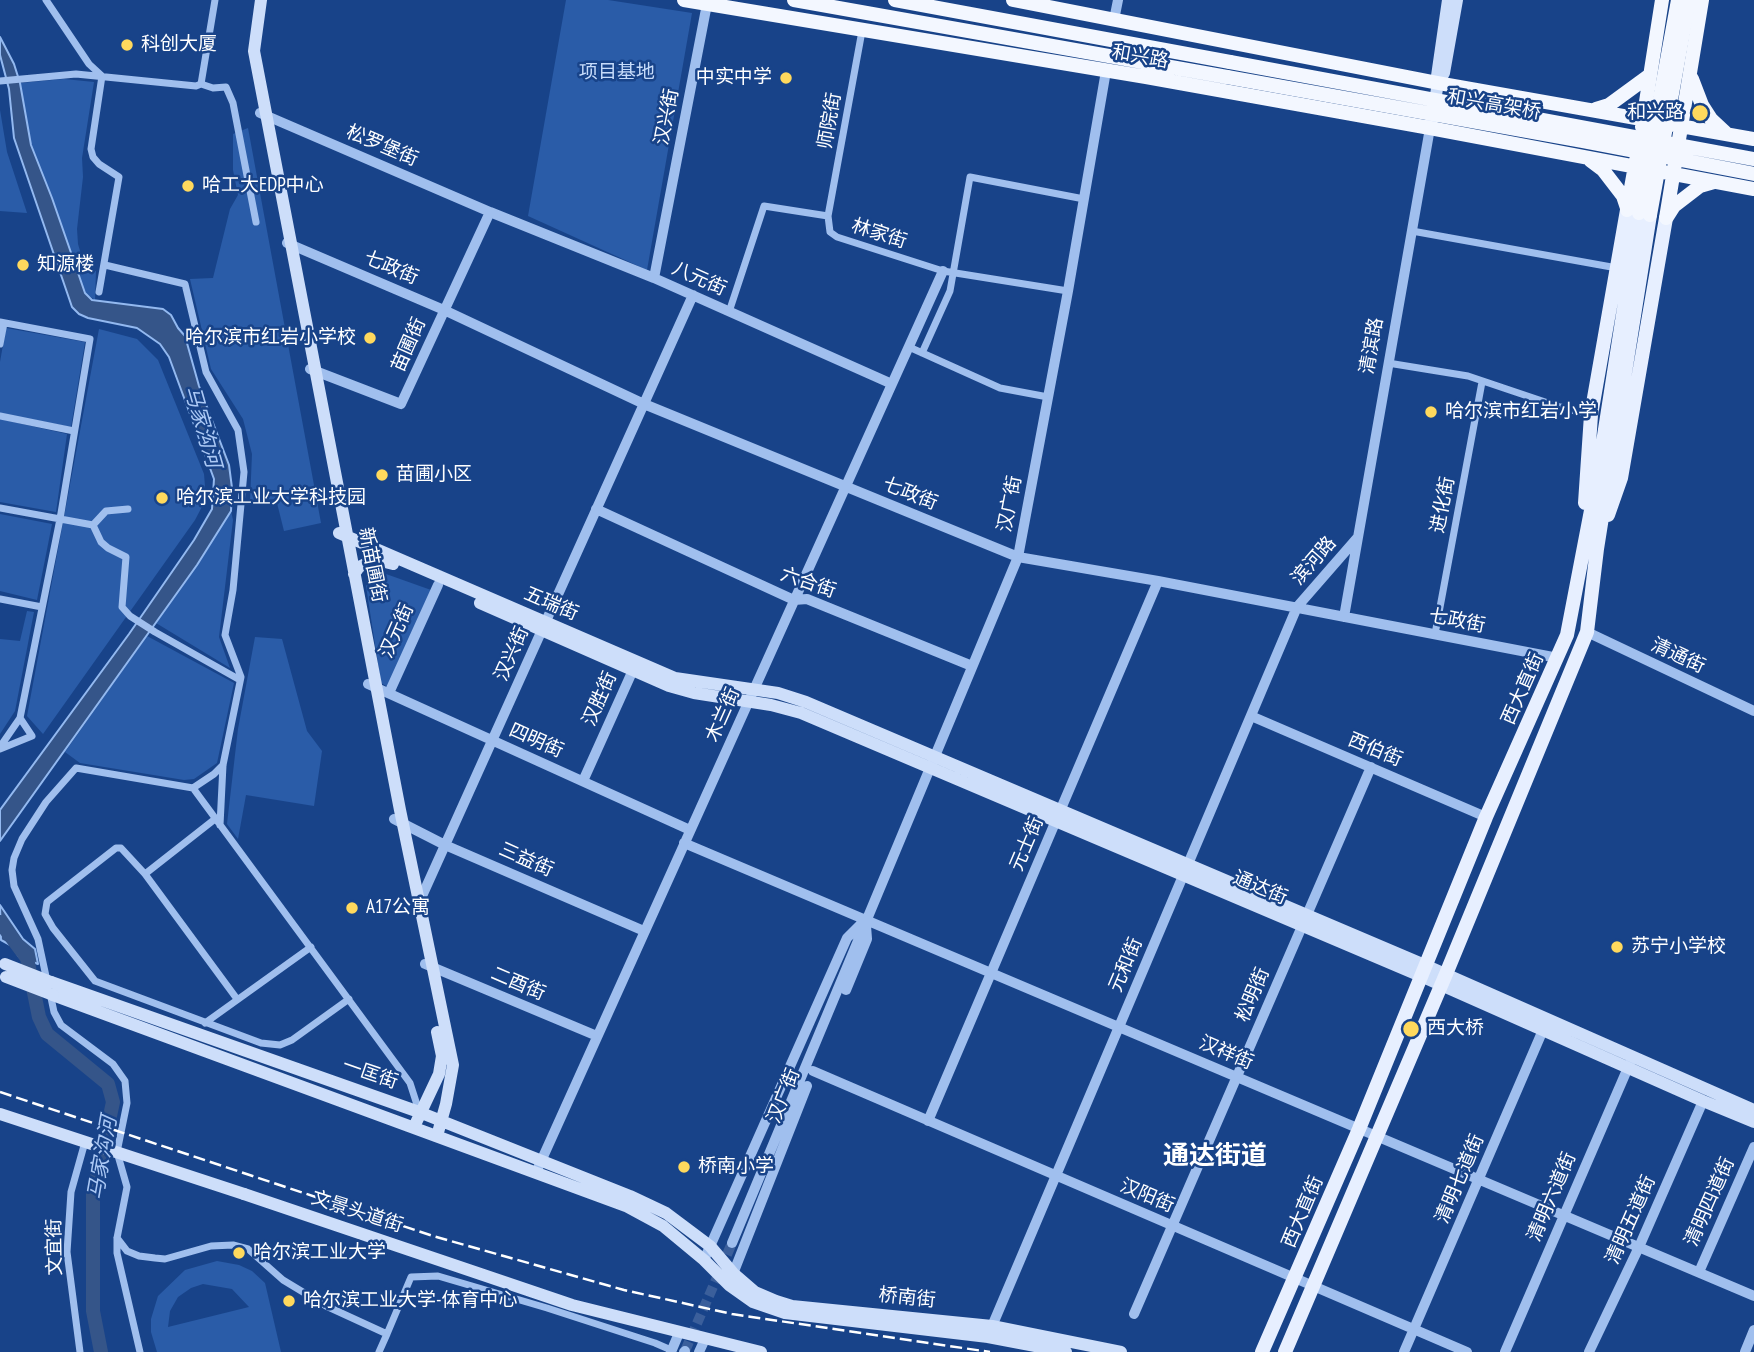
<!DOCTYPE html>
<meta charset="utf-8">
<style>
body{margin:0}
canvas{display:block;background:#184389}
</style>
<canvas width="1754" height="1352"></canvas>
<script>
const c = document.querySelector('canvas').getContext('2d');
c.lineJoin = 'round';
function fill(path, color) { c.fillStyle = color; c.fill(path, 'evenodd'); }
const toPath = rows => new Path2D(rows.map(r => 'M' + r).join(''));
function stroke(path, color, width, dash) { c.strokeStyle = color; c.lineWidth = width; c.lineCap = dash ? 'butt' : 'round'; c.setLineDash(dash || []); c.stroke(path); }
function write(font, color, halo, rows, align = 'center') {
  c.font = font + ' "PT Sans Narrow","Noto Sans SC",sans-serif'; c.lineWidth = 5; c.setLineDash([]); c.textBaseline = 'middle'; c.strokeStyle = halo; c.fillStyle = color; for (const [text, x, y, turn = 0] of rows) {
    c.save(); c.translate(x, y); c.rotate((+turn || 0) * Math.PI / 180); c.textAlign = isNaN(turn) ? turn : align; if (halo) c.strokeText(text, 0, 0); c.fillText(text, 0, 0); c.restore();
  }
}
fill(toPath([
 [566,0,608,0,692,13,647,270,528,216],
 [64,79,94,82,82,158,83,177,77,229,78,244,85,268,96,271,95,300,85,293,52,198,31,145,20,83],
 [0,110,7,152,27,213,0,211],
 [248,128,321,523,284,531,276,499,250,501,252,454,243,419,211,369,190,279,213,278,230,209,238,195,233,170,233,134],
 [6,328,85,342,71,427,0,413,0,362],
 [99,329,137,339,158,360,204,474,206,499,195,520,43,734,27,716],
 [0,419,67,434,56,512,0,502],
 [231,511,233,520,219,637,230,668,156,623],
 [0,514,52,524,37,600,0,591],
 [386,574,431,590,388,687,381,683,366,586,372,576],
 [27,611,34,612,15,711,0,734,0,639,20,641],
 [147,636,234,683,217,763,194,779,184,780,80,763,65,752],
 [255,637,282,639,307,731,322,751,314,806,246,795,238,839,227,824,238,729],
 [217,1261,239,1265,252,1271,265,1283,281,1352,157,1352,151,1332,151,1319,158,1296,185,1270],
 [203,1284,232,1289,249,1307,168,1327,170,1311,178,1297,191,1288]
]), '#2a5ca8');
const water = toPath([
 [0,37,14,64,20,83,31,145,52,198,85,293,92,300,163,309,171,315,178,328,185,336,199,386,229,465,232,488,231,511,197,565,0,841,0,810,129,634,194,540,212,509,214,479,169,357,160,344,137,328,88,318,79,314,72,307,14,138,9,89,0,55,0,37],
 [0,905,23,939,35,949,38,964,19,957,12,946,1,940,0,905]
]);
fill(water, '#355589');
stroke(water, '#93b9f0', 2);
stroke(toPath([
 [0,922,27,958,39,1017,47,1034,108,1084,113,1102,93,1195,93,1311,101,1352]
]), '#355589', 14);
stroke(toPath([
 [685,1351,732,1243]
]), '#3b5f9b', 10, [10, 5]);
stroke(toPath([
 [46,0,89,64,102,76,91,149,93,157,99,164,119,177,99,292],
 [0,81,76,74,196,86,201,84,215,0],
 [201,84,213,88,226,87,233,103,256,222],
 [828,216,862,31],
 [1412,231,1617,268],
 [105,265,185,284,206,372,238,430,244,472,233,590,225,635,241,677,223,765,220,825],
 [729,312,764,206,828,216,830,232,837,237,943,271,1068,291],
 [0,322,90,339,60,519,20,718,0,747],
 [0,344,4,323],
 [909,347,1000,388,1048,397],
 [922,353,950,291,970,177,1084,199],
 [1388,363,1468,376,1560,407,1591,415],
 [0,416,74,431],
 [0,508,93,525],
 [128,509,106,511,93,525,101,542,108,548,126,557,122,607,130,616,155,632,240,680],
 [0,599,42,607],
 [1435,634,1482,382],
 [0,749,32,736,20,718],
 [193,788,214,774,223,765],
 [215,819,145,874,121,848,116,848,47,902,45,914,53,928,95,981,261,1043,280,1045,292,1040,349,999],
 [145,874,237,999],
 [47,981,38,939,14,886,12,870,14,858,22,839,46,802,76,768,193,788,410,1083,419,1111],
 [50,993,54,1012,61,1025,113,1064,125,1081,127,1103,117,1152,127,1187,117,1238,117,1253,140,1352],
 [205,1023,311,947],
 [117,1238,127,1251,139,1256,155,1258,165,1259,211,1246,233,1245,248,1249,283,1280,326,1306,387,1334,379,1352],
 [387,1334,411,1277,438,1276,547,1308,655,1343,671,1350],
 [80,1352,67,1252,71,1192,85,1142]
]), '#a0bfee', 7);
stroke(toPath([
 [1114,20,1118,0],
 [260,113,490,212,654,278,892,384],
 [287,243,444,310,644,404,1018,557,1158,581,1558,658],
 [654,278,707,4],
 [310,369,401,404,490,212],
 [596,509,794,600,807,599,972,666],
 [1344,617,1430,128],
 [1587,632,1754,711],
 [368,684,690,830],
 [389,693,438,585],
 [1251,716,1486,817],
 [583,781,633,670],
 [394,819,445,845,644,931],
 [684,843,1754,1296],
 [418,905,693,295],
 [425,964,597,1036],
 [846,990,867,939,866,926],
 [813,1071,1467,1352],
 [928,1121,1158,581],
 [538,1168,943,271],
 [732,1243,1018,557,1068,291,1106,71],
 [704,1260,847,938,861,924],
 [1699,1272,1754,1147],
 [731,1279,807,1086],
 [1134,1314,1371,767],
 [990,1331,1297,607,1358,537],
 [671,1352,679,1333],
 [684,1352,685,1351],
 [699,1352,705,1339],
 [1404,1352,1546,1023],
 [1505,1352,1630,1063],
 [1589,1352,1639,1247,1703,1101],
 [1745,1352,1754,1330]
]), '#a0bfee', 10);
stroke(toPath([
 [261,0,254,51,400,810,453,1065,446,1104,437,1136],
 [1437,76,1448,0],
 [1431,124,1438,83,1444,73,1457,0],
 [339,533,675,678,778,693,806,702,1427,966,1754,1110],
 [354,574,359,567,371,561,377,560,393,564],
 [480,603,669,686,694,693,771,705,801,713,1423,977,1703,1101,1754,1122],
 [51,982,419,1112,630,1196,666,1213,710,1246,733,1273,755,1292,776,1301,792,1306,992,1326,1121,1352],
 [53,995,626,1206,663,1226,704,1260,729,1285,753,1302,785,1313,988,1337,1066,1352],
 [414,1127,439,1074,442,1056,437,1032],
 [244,1194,572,1305,761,1352]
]), '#cddefa', 12);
stroke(toPath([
 [1585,503,1591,415,1627,210],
 [1608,515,1621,478,1666,218],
 [1262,1352,1359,1129,1486,817,1567,635,1598,474,1639,213],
 [1285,1352,1446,974,1587,632,1597,549,1650,215]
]), '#e7efff', 14);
stroke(toPath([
 [684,0,1146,77,1430,128,1754,189],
 [794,0,1227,77],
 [895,0,1230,62],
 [1013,0,1438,83,1754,139],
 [1692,79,1702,105,1711,119,1726,133],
 [1596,109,1609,105,1650,75],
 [1642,127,1662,0],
 [1591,161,1603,170,1623,196,1627,208],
 [1627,210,1636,160],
 [1667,217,1674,206,1700,186,1714,182],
 [1666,218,1702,0]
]), '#f3f7ff', 14);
stroke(toPath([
 [0,1092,433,1236,624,1290,732,1314,990,1352]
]), '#fff', 2.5, [12, 5]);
stroke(toPath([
 [5,964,51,982],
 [6,977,53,995],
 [0,1114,244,1194]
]), '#cddefa', 12);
stroke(toPath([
 [1230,62,1754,159],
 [1227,77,1583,141,1754,174],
 [1639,213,1678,0],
 [1650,215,1689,0]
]), '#f3f7ff', 14);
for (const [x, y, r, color] of [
 [127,45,7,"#ffd95d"],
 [786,78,7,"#ffd95d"],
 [1700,113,9,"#ffd95d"],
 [188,186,7,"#ffd95d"],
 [23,265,7,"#ffd95d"],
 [370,338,7,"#ffd95d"],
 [1431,412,7,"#ffd95d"],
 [382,475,7,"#ffd95d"],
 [162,498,7,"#ffd95d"],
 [352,908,7,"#ffd95d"],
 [1617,947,7,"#ffd95d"],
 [1411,1029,9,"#ffd95d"],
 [684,1167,7,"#ffd95d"],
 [239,1253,7,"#ffd95d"],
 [289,1301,7,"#ffd95d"]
]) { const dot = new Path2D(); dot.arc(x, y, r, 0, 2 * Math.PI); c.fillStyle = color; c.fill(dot); stroke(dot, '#184389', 2.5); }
write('19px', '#fff', '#184389', [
 ["科创大厦",141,45],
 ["中实中学",772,78,"right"],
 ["和兴路",1684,113,"right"],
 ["哈工大EDP中心",202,186],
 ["知源楼",37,265],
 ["哈尔滨市红岩小学校",356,338,"right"],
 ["哈尔滨市红岩小学",1445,412],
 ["苗圃小区",396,475],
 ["哈尔滨工业大学科技园",176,498],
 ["A17公寓",366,908],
 ["苏宁小学校",1631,947],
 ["西大桥",1427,1029],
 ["桥南小学",698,1167],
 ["哈尔滨工业大学",253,1253],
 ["哈尔滨工业大学-体育中心",303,1301]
], 'left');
write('19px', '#fff', '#184389', [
 ["和兴路",1140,57,10],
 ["和兴高架桥",1494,105,10],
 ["汉兴街",667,117,-79],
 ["师院街",830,121,-80],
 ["松罗堡街",382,146,23],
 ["林家街",879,234,18],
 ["七政街",391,268,23],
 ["八元街",699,279,24],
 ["苗圃街",409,345,-66],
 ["清滨路",1372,346,-80],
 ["七政街",910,494,22],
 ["汉广街",1010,504,-79],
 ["进化街",1443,505,-79],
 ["滨河路",1314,561,-49],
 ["新苗圃街",372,565,79],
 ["六合街",808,583,19],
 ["五瑞街",551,604,23],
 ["七政街",1457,621,11],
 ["汉元街",397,631,-66],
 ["汉兴街",512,654,-66],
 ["清通街",1678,656,25],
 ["西大直街",1523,689,-66],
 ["汉胜街",600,699,-66],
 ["木兰街",723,715,-66],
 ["四明街",536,741,24],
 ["西伯街",1375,750,23],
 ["元士街",1027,844,-67],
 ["三益街",526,860,24],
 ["通达街",1260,888,23],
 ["元和街",1126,965,-67],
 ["二酉街",518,984,23],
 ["松明街",1253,995,-67],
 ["汉祥街",1226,1053,23],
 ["一匡街",370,1074,19],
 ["汉广街",784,1096,-68],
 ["清明七道街",1460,1179,-67],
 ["汉阳街",1147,1196,23],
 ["清明六道街",1552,1197,-67],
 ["清明四道街",1710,1202,-66],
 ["文景头道街",357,1212,18],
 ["西大直街",1303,1212,-67],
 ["清明五道街",1631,1220,-66],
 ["文宜街",55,1247,-91],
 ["桥南街",907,1298,6]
]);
write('19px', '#c6dbfa', '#184389', [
 ["项目基地",617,73]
]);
write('italic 21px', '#acc9f5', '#184389', [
 ["马家沟河",202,427,74],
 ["马家沟河",103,1158,-80]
]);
write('bold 26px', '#fff', '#184389', [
 ["通达街道",1215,1157]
]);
</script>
